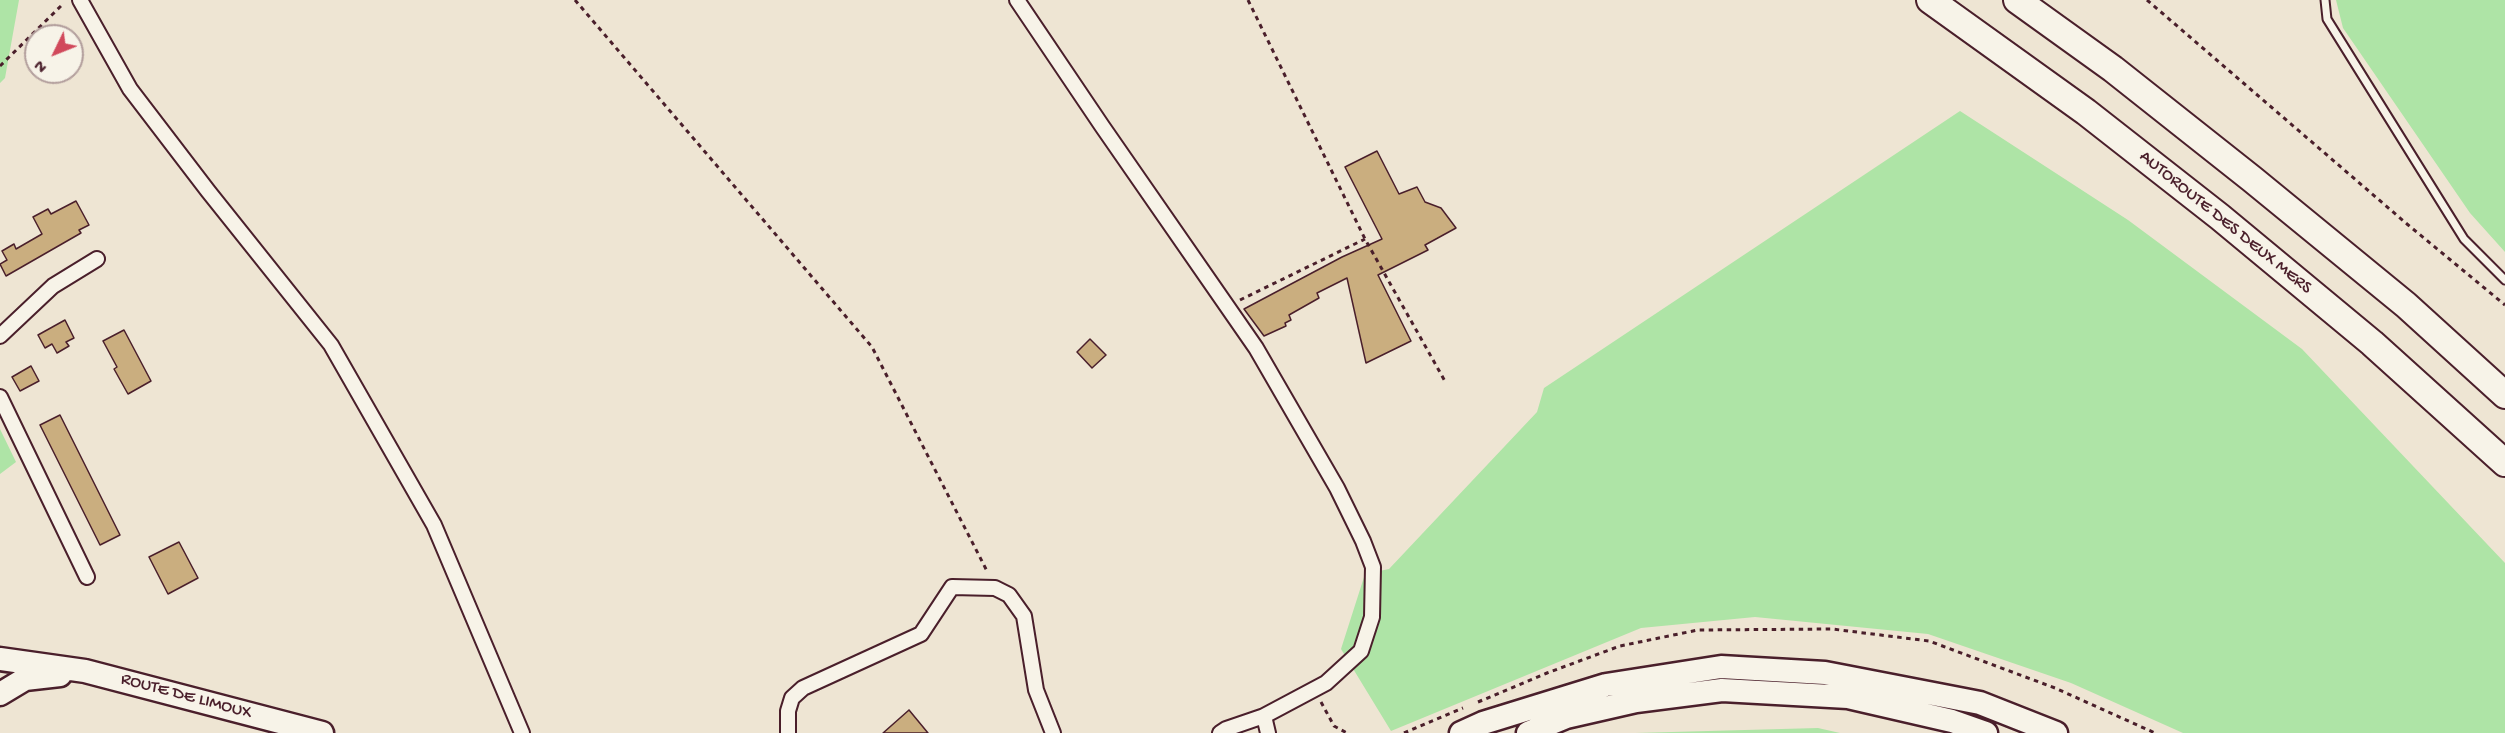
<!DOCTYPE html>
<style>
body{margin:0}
#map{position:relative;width:2505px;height:733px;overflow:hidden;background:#eee5d3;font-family:"Gochi Hand",sans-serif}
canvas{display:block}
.north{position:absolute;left:24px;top:24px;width:60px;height:60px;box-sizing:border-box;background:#f7f3e8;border:2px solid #b29e9c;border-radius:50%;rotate:227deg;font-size:16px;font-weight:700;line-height:24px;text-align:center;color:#4a1f2b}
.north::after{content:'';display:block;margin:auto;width:21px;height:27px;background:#d1495b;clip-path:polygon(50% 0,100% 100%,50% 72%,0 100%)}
</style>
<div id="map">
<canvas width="2505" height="733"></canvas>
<div class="north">N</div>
</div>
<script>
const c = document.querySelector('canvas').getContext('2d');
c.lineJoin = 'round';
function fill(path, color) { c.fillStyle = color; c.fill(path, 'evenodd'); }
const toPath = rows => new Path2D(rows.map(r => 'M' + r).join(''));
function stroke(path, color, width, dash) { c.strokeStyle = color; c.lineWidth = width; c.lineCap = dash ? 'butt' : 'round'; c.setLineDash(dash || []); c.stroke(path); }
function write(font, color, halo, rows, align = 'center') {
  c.font = font + ' "Gochi Hand",sans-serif'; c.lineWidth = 5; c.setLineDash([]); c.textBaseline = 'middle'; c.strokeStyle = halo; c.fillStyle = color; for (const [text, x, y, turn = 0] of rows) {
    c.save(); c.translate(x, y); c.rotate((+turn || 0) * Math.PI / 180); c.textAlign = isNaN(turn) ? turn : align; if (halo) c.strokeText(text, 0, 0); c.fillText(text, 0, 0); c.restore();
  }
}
fill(toPath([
 [0,0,19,0,5,78,0,83],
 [2336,0,2505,0,2505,252,2470,213,2343,28],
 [1960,111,2128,220,2302,349,2505,563,2505,733,2183,733,2071,683,1928,634,1755,617,1641,628,1391,731,1341,649,1365,574,1389,569,1537,412,1544,388],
 [0,429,16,462,0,474],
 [1818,728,1840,733,1635,733]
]), '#aee4a6');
const building = toPath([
 [1377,151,1399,194,1417,187,1425,202,1441,208,1456,228,1425,245,1428,250,1378,275,1411,341,1366,363,1347,278,1317,293,1319,298,1289,315,1291,320,1285,323,1286,326,1264,336,1244,309,1342,257,1382,239,1345,167,1377,151],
 [76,201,89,225,79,230,81,233,6,276,0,264,7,260,2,251,14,244,16,249,42,234,33,217,48,209,51,214,76,201],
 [65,320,74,338,66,342,69,346,57,353,52,344,45,348,38,335,65,320],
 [124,330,151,381,128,394,114,369,117,367,103,341,124,330],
 [1090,339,1106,355,1092,368,1077,352,1090,339],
 [31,366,39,381,20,391,12,377,31,366],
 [60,415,120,535,100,545,40,425,60,415],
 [179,542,198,578,168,594,149,557,179,542],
 [909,710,928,733,883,733,909,710]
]);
fill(building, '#caae7f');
stroke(building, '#4a1f2b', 1.5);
const lane = toPath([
 [2325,0,2327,19,2464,239,2505,280]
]);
const street = toPath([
 [80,0,130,89,208,191,331,345,434,525,522,733],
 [1017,0,1102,126,1256,348,1337,488,1363,541,1373,567,1372,617,1361,651,1326,683,1264,716,1268,733],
 [0,336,53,286,97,259],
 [0,397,87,577],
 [788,733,788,711,792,698,803,688,921,634,952,587,995,588,1009,595,1024,616,1036,690,1053,733],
 [1220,733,1226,729,1264,716]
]);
const primary = toPath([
 [0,659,85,671,322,733],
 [0,694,25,679,60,675],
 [1461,733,1483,723,1606,685,1721,667,1825,673,1980,703,2056,733],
 [1528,733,1566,717,1636,701,1722,690,1848,697,1952,721,1986,733]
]);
const highway = toPath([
 [1930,0,2086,112,2220,217,2372,343,2505,463],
 [2017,0,2113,69,2252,179,2406,305,2505,395]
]);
stroke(lane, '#4a1f2b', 11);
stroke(street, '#4a1f2b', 18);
stroke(primary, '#4a1f2b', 27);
stroke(highway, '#4a1f2b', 30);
stroke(toPath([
 [575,0,872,347,988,573],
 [1248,0,1365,239,1446,383],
 [2147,0,2407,224,2505,305],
 [0,66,64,3],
 [1240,300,1365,239],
 [1321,702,1334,726,1347,733],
 [1478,702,1547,673,1620,646,1698,630,1832,629,1929,641,2055,688,2155,733],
 [1404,733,1463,708]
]), '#4a1f2b', 3, [4.5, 4.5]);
stroke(lane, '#f7f3e8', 7);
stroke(street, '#f7f3e8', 14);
stroke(primary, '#f7f3e8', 22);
stroke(highway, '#f7f3e8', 26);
write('18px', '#4a1f2b', '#f7f3e8', [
 ["AUTOROUTE DES DEUX MERS",2225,223,39],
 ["ROUTE DE LIMOUX",186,697,15]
]);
</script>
